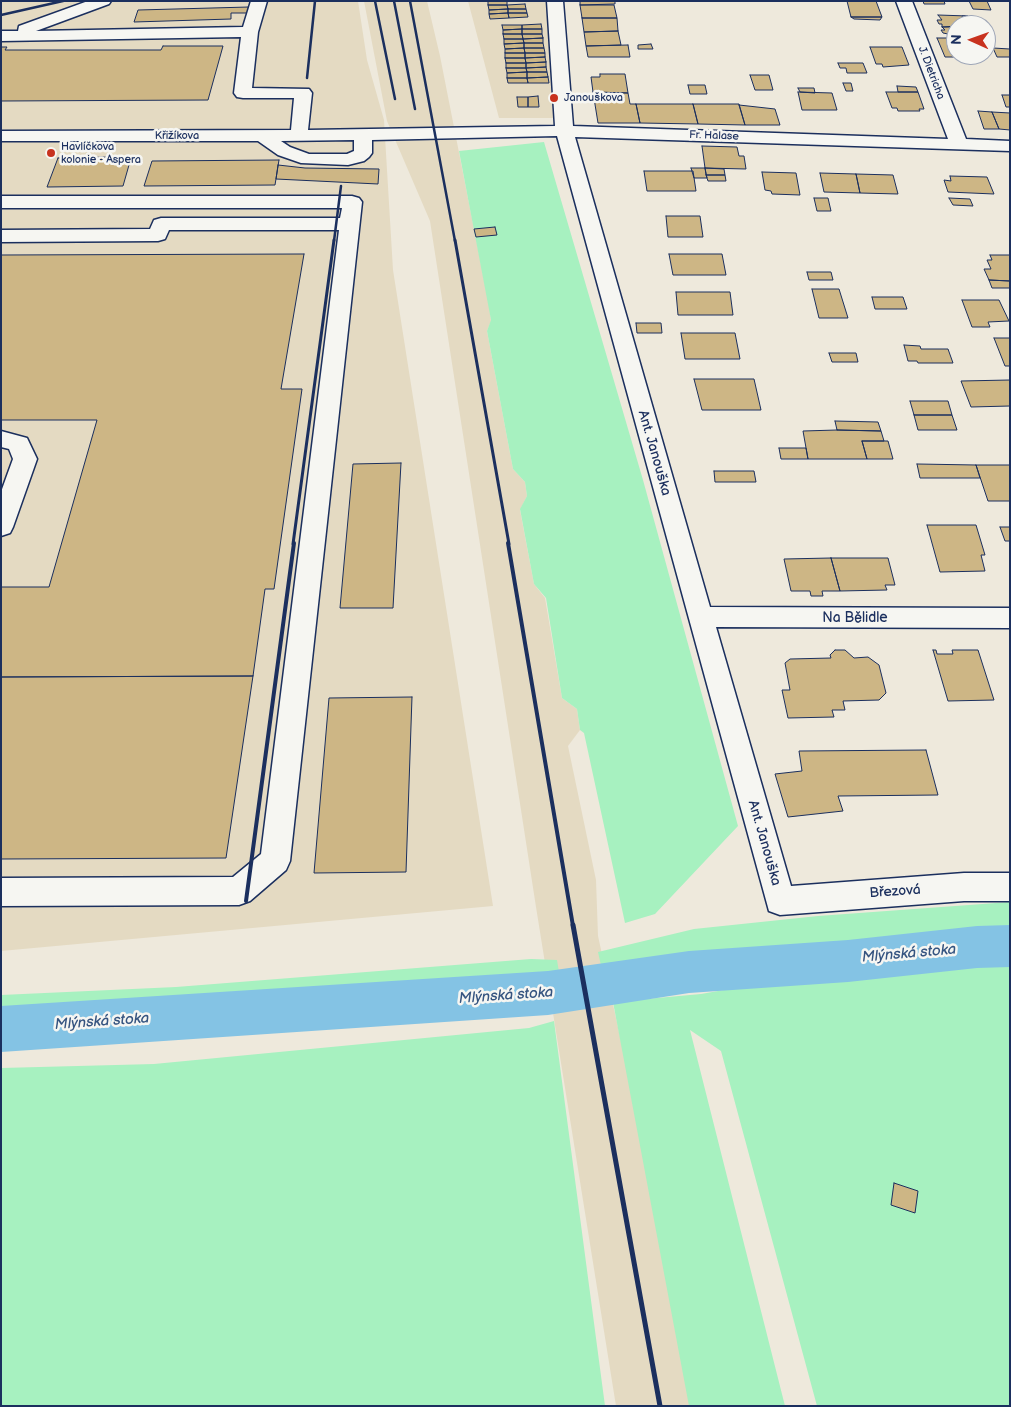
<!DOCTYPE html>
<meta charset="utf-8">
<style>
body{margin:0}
#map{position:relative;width:1011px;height:1407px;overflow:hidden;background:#eee9dc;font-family:"Balsamiq Sans",sans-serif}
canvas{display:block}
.frame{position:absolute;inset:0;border:2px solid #1b2f5e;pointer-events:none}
.north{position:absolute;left:946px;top:15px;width:50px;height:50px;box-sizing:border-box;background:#f6f6f2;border:1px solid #9ea6b7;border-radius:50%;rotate:272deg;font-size:14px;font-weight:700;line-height:20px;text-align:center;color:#1b2f5e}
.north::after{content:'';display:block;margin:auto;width:18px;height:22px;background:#c8321e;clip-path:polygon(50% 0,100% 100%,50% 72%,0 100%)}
</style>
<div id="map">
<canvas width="1011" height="1407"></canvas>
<div class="frame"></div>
<div class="north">N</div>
</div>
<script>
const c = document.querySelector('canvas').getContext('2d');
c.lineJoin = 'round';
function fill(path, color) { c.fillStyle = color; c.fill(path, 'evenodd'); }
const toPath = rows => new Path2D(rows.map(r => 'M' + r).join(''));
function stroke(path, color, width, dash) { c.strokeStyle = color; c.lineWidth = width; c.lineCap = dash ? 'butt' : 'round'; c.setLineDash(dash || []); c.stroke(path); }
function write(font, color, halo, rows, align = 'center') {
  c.font = font + ' "Balsamiq Sans",sans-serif'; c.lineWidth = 5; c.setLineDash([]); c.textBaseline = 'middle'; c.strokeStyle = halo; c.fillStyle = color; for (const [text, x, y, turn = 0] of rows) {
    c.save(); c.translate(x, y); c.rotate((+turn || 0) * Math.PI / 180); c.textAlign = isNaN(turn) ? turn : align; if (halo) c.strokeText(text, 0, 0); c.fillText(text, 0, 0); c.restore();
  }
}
fill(toPath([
 [1,1,358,1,367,60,384,120,393,270,493,906,1,951],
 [364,1,427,1,440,56,489,305,491,321,487,331,513,469,525,482,527,496,520,510,534,584,545,598,562,698,577,709,580,730,568,746,596,880,598,936,701,1406,616,1406,536,907,430,221,387,121],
 [468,1,555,1,564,118,499,118]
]), '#e4dac2');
fill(toPath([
 [544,142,643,480,738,826,655,914,625,923,584,733,580,730,577,709,562,698,546,598,534,584,520,509,527,496,525,482,513,469,487,331,491,320,459,151],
 [1010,902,1010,940,941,942,791,957,663,962,602,970,598,952,694,929,818,916],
 [1010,953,1010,1406,817,1406,721,1051,690,1030,785,1406,689,1406,613,1002,701,994,849,968],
 [531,959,557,960,560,978,151,1009,1,1015,1,995,176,987],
 [554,1021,605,1406,1,1406,1,1068,154,1064,529,1028]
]), '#a7f1c0');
fill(toPath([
 [1010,925,1010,967,977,968,848,982,689,993,548,1015,1,1052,1,1006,548,971,689,951,848,940,977,926,1010,925]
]), '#84c3e4');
const building = toPath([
 [488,1,507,1,507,5,488,5,488,1],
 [580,1,615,1,615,4,580,5,580,1],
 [847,1,876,1,882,17,851,17,847,1],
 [923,1,944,1,945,4,924,4,923,1],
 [969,1,987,1,991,10,973,9,969,1],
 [525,4,526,9,508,9,507,5,525,4],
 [488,5,507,5,508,9,489,10,488,5],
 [580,5,614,5,617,18,582,18,580,5],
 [249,7,248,13,231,13,231,19,134,22,138,10,249,7],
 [508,9,508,13,489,14,489,10,508,9],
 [508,9,526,9,527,13,508,13,508,9],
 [508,13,509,18,490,19,489,14,508,13],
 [508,13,527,13,528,17,509,18,508,13],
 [938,15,968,16,962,16,964,20,970,20,973,25,942,27,942,24,939,24,937,20,942,20,938,15],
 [851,17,882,17,880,20,854,19,851,17],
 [582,18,617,18,618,31,584,32,582,18],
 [541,24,542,29,522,29,522,25,541,24],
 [502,25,522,25,522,29,503,30,502,25],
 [942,27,956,27,956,38,948,38,948,34,943,33,941,30,945,30,942,27],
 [522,29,522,34,503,34,503,30,522,29],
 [522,29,542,29,542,34,522,34,522,29],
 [618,31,621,45,586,46,584,32,618,31],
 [503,34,522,34,523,39,504,39,503,34],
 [522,34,542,34,543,38,523,39,522,34],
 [543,38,543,43,524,43,523,39,543,38],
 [937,38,956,38,956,55,978,55,979,57,945,57,937,38],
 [504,39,523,39,524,43,504,44,504,39],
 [524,43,543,43,544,48,524,48,524,43],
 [524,43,524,48,505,49,504,44,524,43],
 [651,44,653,49,638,49,638,45,651,44],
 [628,45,630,57,588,57,586,46,628,45],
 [163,46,223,46,208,100,1,101,1,47,7,47,5,50,161,50,163,46],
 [870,47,902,47,909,65,883,67,882,64,876,64,870,47],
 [524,48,525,53,505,53,505,49,524,48],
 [524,48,544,48,545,53,525,53,524,48],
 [993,48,1010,49,1010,57,997,57,993,48],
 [505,53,525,53,525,58,505,58,505,53],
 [525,53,545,53,545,57,525,58,525,53],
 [545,57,546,62,526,63,525,58,545,57],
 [505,58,525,58,526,63,506,63,505,58],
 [546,62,546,67,526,68,526,63,546,62],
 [506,63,526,63,526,68,506,68,506,63],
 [838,63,863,63,867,73,847,73,846,68,840,68,838,63],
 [546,67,547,72,527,72,526,68,546,67],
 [506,68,526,68,527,72,507,73,506,68],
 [527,72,547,72,548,77,527,78,527,72],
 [527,72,527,78,507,78,507,73,527,72],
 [600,74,625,74,628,93,593,92,591,77,600,77,600,74],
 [750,75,769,75,773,90,755,90,750,75],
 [548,77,549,83,528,83,527,78,548,77],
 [507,78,527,78,528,83,508,83,507,78],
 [843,83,851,83,853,91,846,91,843,83],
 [688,85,705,85,707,94,690,94,688,85],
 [897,86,916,87,918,92,898,92,897,86],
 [798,88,814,88,815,93,800,92,798,88],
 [593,92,628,93,630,104,636,104,640,123,598,123,593,92],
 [798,92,832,93,837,110,802,110,798,92],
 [886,92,918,92,924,109,919,109,920,111,898,111,897,108,892,108,886,92],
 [1002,95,1010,95,1010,107,1006,107,1002,95],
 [538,96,539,107,528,107,528,97,538,96],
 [517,97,528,97,528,107,518,107,517,97],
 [636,104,693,104,698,124,640,123,636,104],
 [693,104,739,104,745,125,698,124,693,104],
 [739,105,775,109,780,125,745,125,739,105],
 [978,111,992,112,999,129,984,129,978,111],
 [992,112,1010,113,1010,130,999,129,992,112],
 [702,146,737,147,739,156,744,156,746,169,705,168,702,146],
 [58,158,111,157,131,158,123,186,47,187,58,158],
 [279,160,275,185,144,186,152,161,279,160],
 [278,165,305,168,379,169,378,184,276,179,278,165],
 [691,168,705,168,707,178,694,178,691,168],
 [705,168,724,169,725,175,706,175,705,168],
 [644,171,693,171,696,191,647,191,644,171],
 [762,172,796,173,800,195,772,194,771,191,765,190,762,172],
 [820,173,856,174,860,193,824,192,820,173],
 [856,174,893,175,898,194,860,193,856,174],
 [706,175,725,175,726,181,708,181,706,175],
 [950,176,987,177,994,194,948,192,944,180,951,181,950,176],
 [814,198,828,198,831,211,817,211,814,198],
 [949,198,970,199,973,206,953,205,949,198],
 [666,216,700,216,703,237,668,237,666,216],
 [495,227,497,235,476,237,474,229,495,227],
 [304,254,281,389,302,389,274,589,265,589,253,676,1,677,1,587,49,587,97,420,1,420,1,255,304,254],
 [669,254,722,254,726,275,673,275,669,254],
 [990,255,1010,255,1010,281,989,280,984,269,991,269,987,260,992,260,990,255],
 [807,272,831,272,833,280,809,280,807,272],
 [989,280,1010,281,1010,288,992,288,989,280],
 [812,289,839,289,848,318,819,318,812,289],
 [676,292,730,292,733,315,678,315,676,292],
 [872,297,903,297,907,309,875,309,872,297],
 [962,300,999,300,1009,321,988,322,990,327,972,327,962,300],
 [636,323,661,323,662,333,637,333,636,323],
 [681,333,735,333,740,359,685,359,681,333],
 [994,338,1010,338,1010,366,1005,366,994,338],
 [904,345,920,346,921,349,948,349,953,363,918,363,917,361,908,361,904,345],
 [829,353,856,353,858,362,832,362,829,353],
 [694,379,754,379,761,410,702,410,694,379],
 [1010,380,1010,406,971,407,961,381,1010,380],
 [910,401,948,401,952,415,914,415,910,401],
 [914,415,952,415,957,430,918,430,914,415],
 [835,421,878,422,881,431,837,430,835,421],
 [837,430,881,431,884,441,862,441,867,459,808,459,803,431,837,430],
 [862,441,888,441,893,459,867,459,862,441],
 [779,448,806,448,808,459,781,459,779,448],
 [401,463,393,608,340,608,353,464,401,463],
 [917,464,976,465,980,478,920,478,917,464],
 [976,465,1010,465,1010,501,988,501,976,465],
 [714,471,754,471,756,482,715,482,714,471],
 [927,525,976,525,985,555,981,555,985,571,940,572,927,525],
 [1000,527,1010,527,1010,541,1005,541,1000,527],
 [831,558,888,558,895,585,885,585,887,590,840,591,831,558],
 [831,558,840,591,822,591,823,596,811,596,810,591,791,591,784,559,831,558],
 [835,650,845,650,854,658,868,657,879,665,886,693,879,700,843,701,845,710,832,710,834,717,788,718,782,690,790,690,785,663,790,659,831,658,830,655,835,650],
 [933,650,936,650,937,654,953,654,952,650,978,650,994,700,948,701,933,650],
 [253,676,226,858,1,859,1,677,253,676],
 [412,697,406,872,314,873,329,698,412,697],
 [926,750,938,795,838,796,843,811,788,817,775,774,802,771,799,751,926,750],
 [894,1183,918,1191,915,1213,891,1205,894,1183]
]);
fill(building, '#cdb685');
stroke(building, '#1b2f5e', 1);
const minor = toPath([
 [88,1,111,1,109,4,36,31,243,27,251,1,267,1,258,32,252,88,309,89,312,93,308,130,555,126,547,1,563,1,573,126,948,139,896,1,912,1,966,139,1010,141,1010,151,575,137,710,607,1010,608,1010,628,716,627,791,886,964,873,1010,873,1010,901,964,901,780,915,769,911,557,136,372,140,372,153,369,157,364,161,348,165,301,163,278,155,258,141,1,141,1,131,291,130,294,98,243,98,237,97,234,93,241,37,1,41,1,31,18,31,19,26,88,1],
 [354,140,354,151,347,154,309,154,290,147,281,141,354,140],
 [1,196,352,196,359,198,362,202,290,861,286,870,250,901,239,905,1,906,1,878,233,877,261,854,339,230,169,230,165,239,158,241,1,242,1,230,150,229,154,220,161,218,340,218,342,208,1,208,1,196],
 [1,431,27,438,37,459,13,527,10,533,1,536,1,492,13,459,9,449,1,447,1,431]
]);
stroke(minor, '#1b2f5e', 3);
fill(minor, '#f6f6f2');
stroke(toPath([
 [375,1,395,99],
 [394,1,415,109],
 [410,1,455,241],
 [1,15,63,1],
 [307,78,315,1],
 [334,241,341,186]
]), '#1b2f5e', 2.5);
stroke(toPath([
 [455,240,509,544],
 [293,544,334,240]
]), '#1b2f5e', 3);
stroke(toPath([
 [508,543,573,926],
 [246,901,294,543]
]), '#1b2f5e', 4);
stroke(toPath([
 [573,925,660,1406]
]), '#1b2f5e', 5);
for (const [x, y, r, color] of [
 [554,98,5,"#c8321e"],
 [51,153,5,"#c8321e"]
]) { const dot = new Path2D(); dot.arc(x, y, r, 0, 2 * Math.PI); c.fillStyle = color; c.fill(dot); stroke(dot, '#f6f6f2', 2); }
write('11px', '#1b2f5e', '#f6f6f2', [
 ["J. Dietricha",931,73,69],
 ["Křižíkova",177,136],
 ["Fr. Halase",714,136,2]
]);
write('11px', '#1b2f5e', '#f6f6f2', [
 ["Janouškova",564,98],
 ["Havlíčkova",61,147],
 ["kolonie - Aspera",61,160]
], 'left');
write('14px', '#1b2f5e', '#f6f6f2', [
 ["Ant. Janouška",654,453,74],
 ["Na Bělidle",855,618],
 ["Ant. Janouška",764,843,74],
 ["Březová",895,892,-4]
]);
write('italic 15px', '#355480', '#f6f6f2', [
 ["Mlýnská stoka",909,954,-5],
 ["Mlýnská stoka",506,996,-4],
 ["Mlýnská stoka",102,1022,-4]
]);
</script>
